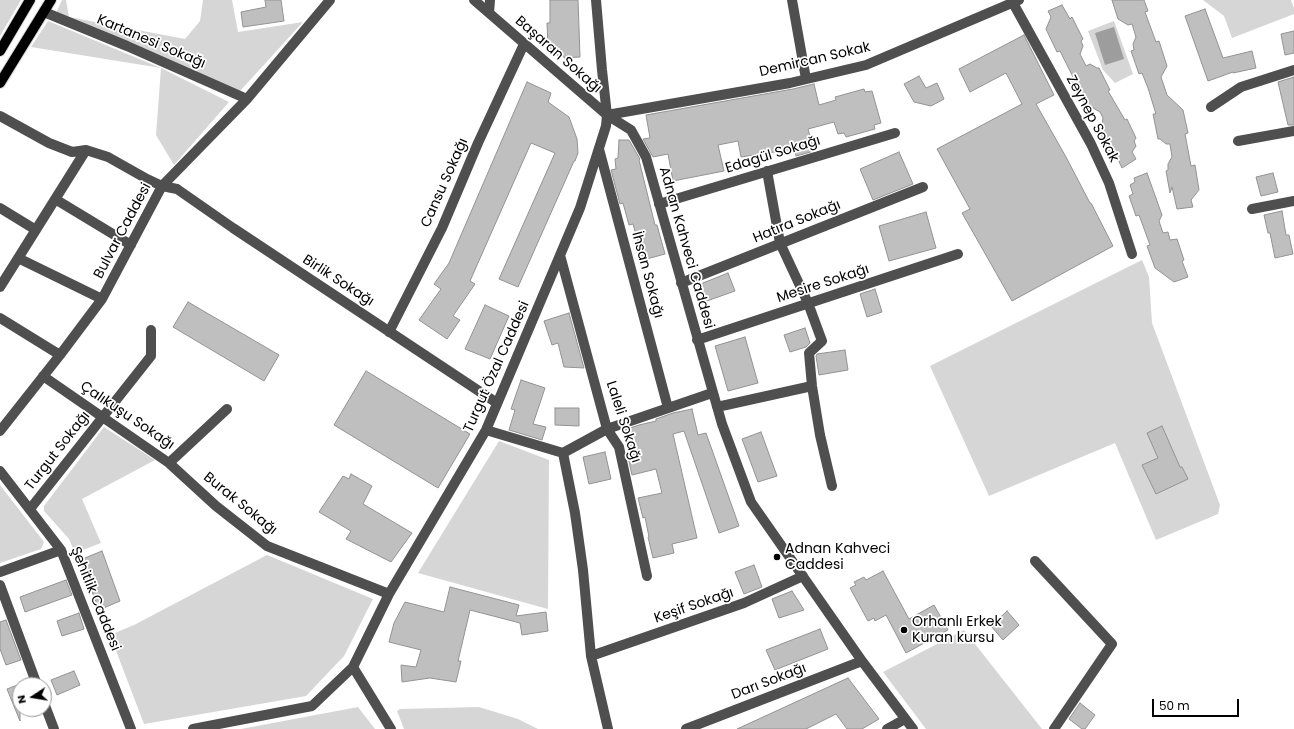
<!DOCTYPE html>
<meta charset="utf-8">
<style>
body{margin:0}
#map{position:relative;width:1294px;height:729px;overflow:hidden;background:#fff;font-family:Poppins,sans-serif}
canvas{display:block}
.north{position:absolute;left:12px;top:677px;width:40px;height:40px;box-sizing:border-box;background:#fff;border:1px solid #999;border-radius:50%;rotate:258deg;font-size:11px;font-weight:700;line-height:16px;text-align:center;color:#000}
.north::after{content:'';display:block;margin:auto;width:14px;height:18px;background:#000;clip-path:polygon(50% 0,100% 100%,50% 72%,0 100%)}
.scale{position:absolute;left:1152px;top:699px;width:87px;height:18px;box-sizing:border-box;border:2px solid #000;border-top:0;padding-left:5px;font-size:12px;line-height:14px;white-space:nowrap;color:#000;-webkit-text-stroke:3px #fff;paint-order:stroke}
</style>
<div id="map">
<canvas width="1294" height="729"></canvas>
<div class="north">N</div>
<div class="scale">50 m</div>
</div>
<script>
const c = document.querySelector('canvas').getContext('2d');
c.lineJoin = 'round';
function fill(path, color) { c.fillStyle = color; c.fill(path, 'evenodd'); }
const toPath = rows => new Path2D(rows.map(r => 'M' + r).join(''));
function stroke(path, color, width, dash) { c.strokeStyle = color; c.lineWidth = width; c.lineCap = dash ? 'butt' : 'round'; c.setLineDash(dash || []); c.stroke(path); }
function write(font, color, halo, rows, align = 'center') {
  c.font = font + ' Poppins,sans-serif'; c.lineWidth = 3.5; c.setLineDash([]); c.textBaseline = 'middle'; c.strokeStyle = halo; c.fillStyle = color; for (const [text, x, y, turn = 0] of rows) {
    c.save(); c.translate(x, y); c.rotate((+turn || 0) * Math.PI / 180); c.textAlign = isNaN(turn) ? turn : align; if (halo) c.strokeText(text, 0, 0); c.fillText(text, 0, 0); c.restore();
  }
}
fill(toPath([
 [0,0,21,0,0,36],
 [62,0,66,0,69,17,185,39,200,21,203,0,232,0,238,32,303,22,240,91,56,13],
 [1203,0,1291,0,1294,8,1294,14,1232,38,1224,16],
 [48,21,161,68,229,102,174,165,156,135,161,68,31,47],
 [1114,21,1133,74,1115,83,1103,70,1088,31],
 [1142,260,1149,277,1152,323,1220,505,1218,514,1156,540,1115,443,989,496,930,366],
 [104,427,155,460,82,499,101,543,75,553,69,539,44,511,44,506],
 [499,441,549,460,548,609,418,573],
 [0,485,44,542,41,549,0,563],
 [267,555,373,599,344,656,306,696,144,724,110,635,134,625],
 [964,630,1042,729,926,729,883,672],
 [358,707,375,729,241,729],
 [479,707,518,719,538,729,404,729,397,711,400,709]
]), '#d6d6d6');
fill(toPath([
 [1114,27,1124,59,1105,65,1095,33]
]), '#9d9d9d');
const building = toPath([
 [265,0,281,0,284,21,243,27,241,12,266,7,265,0],
 [550,0,578,0,580,57,564,58,564,56,557,56,557,52,551,52,551,48,548,47,547,23,550,23,550,0],
 [1112,0,1144,0,1148,11,1145,12,1156,42,1159,41,1167,66,1161,77,1167,95,1183,110,1188,133,1185,134,1191,166,1195,165,1199,190,1191,200,1193,207,1177,209,1172,187,1170,193,1166,171,1168,170,1168,164,1172,157,1170,144,1166,144,1160,139,1158,139,1153,114,1156,114,1148,88,1142,73,1139,74,1131,51,1134,50,1133,44,1136,37,1132,24,1128,25,1118,19,1112,0],
 [1062,5,1070,19,1072,17,1083,39,1081,41,1083,46,1080,54,1086,66,1090,64,1097,68,1099,68,1110,90,1108,91,1125,120,1127,119,1136,138,1134,141,1136,146,1132,152,1136,159,1122,168,1114,151,1110,153,1100,132,1104,128,1102,125,1103,118,1100,112,1083,102,1072,81,1074,79,1060,51,1057,52,1046,29,1051,17,1048,11,1062,5],
 [1205,9,1223,58,1252,51,1256,68,1233,73,1233,72,1208,81,1185,16,1205,9],
 [1294,31,1294,53,1285,55,1281,34,1294,31],
 [1024,35,1054,95,1036,104,1066,157,1090,203,1091,203,1113,246,1012,301,962,213,970,209,937,149,1022,104,1006,73,970,92,959,69,1024,35],
 [919,76,926,88,937,83,944,99,931,106,914,102,904,84,919,76],
 [1294,77,1294,125,1288,125,1278,82,1294,77],
 [527,82,551,93,548,102,569,117,577,139,578,153,575,161,574,161,518,287,499,279,555,153,531,143,470,281,475,284,453,316,460,320,447,339,419,320,441,289,434,284,449,263,527,82],
 [814,84,819,105,836,100,835,97,864,89,865,92,872,91,881,123,874,125,875,129,846,137,844,133,838,134,834,122,808,129,814,151,796,156,794,149,741,157,738,141,718,145,724,171,673,181,668,154,653,157,643,139,650,138,646,115,793,89,814,84],
 [619,140,629,140,640,159,639,160,655,225,657,225,665,254,643,260,633,224,629,225,623,203,620,204,611,170,616,169,615,159,618,158,619,140],
 [899,152,913,184,873,200,860,169,899,152],
 [1147,173,1162,215,1159,221,1163,233,1168,232,1170,240,1177,239,1184,260,1182,261,1188,277,1174,282,1155,268,1147,246,1150,245,1139,215,1136,216,1129,196,1133,194,1130,185,1135,182,1134,178,1147,173],
 [1273,173,1278,192,1261,196,1256,177,1273,173],
 [1282,211,1286,235,1289,235,1293,254,1275,258,1270,233,1268,233,1264,215,1282,211],
 [926,212,936,248,889,261,879,226,926,212],
 [728,273,735,291,704,302,698,285,728,273],
 [875,289,882,312,867,317,860,294,875,289],
 [188,302,279,355,264,381,173,327,188,302],
 [485,305,509,316,490,359,465,349,485,305],
 [569,313,584,368,564,367,558,343,552,345,544,321,569,313],
 [805,328,810,343,806,347,790,352,784,335,805,328],
 [745,337,758,383,728,391,715,346,745,337],
 [845,350,848,370,819,375,816,356,817,354,845,350],
 [366,371,470,434,438,488,334,425,366,371],
 [521,380,545,388,533,424,546,427,542,440,509,430,515,410,511,409,521,380],
 [555,408,579,408,579,426,555,425,555,408],
 [692,409,698,435,706,433,739,526,719,533,684,431,673,434,697,538,672,544,674,553,653,558,648,537,649,537,645,517,643,518,638,498,662,493,656,469,632,475,628,457,630,456,624,430,639,425,656,421,656,419,673,413,692,409],
 [1162,426,1180,467,1182,467,1188,479,1156,494,1142,465,1158,458,1147,433,1162,426],
 [761,432,777,476,758,482,742,439,761,432],
 [605,452,611,479,589,484,583,457,605,452],
 [351,474,372,486,363,504,412,533,391,562,346,539,351,531,319,512,343,476,349,479,351,474],
 [102,551,120,601,99,610,80,560,102,551],
 [754,565,762,587,744,594,735,572,754,565],
 [883,571,909,619,934,605,948,630,906,653,886,615,875,621,874,618,868,621,850,588,856,585,854,582,864,577,866,580,883,571],
 [66,580,72,595,25,612,20,597,66,580],
 [450,587,519,605,516,616,546,612,548,631,522,635,520,623,470,610,458,661,461,661,456,682,430,678,402,682,401,665,416,667,421,650,389,642,394,623,405,602,444,612,450,587],
 [792,591,804,610,779,618,772,599,792,591],
 [1007,611,1019,625,1003,640,991,626,1007,611],
 [79,613,84,629,62,636,57,621,79,613],
 [6,620,21,660,6,665,0,649,0,622,6,620],
 [820,629,828,649,775,670,766,650,820,629],
 [74,671,80,685,57,695,51,680,74,671],
 [848,678,879,719,862,729,847,729,836,714,806,729,737,729,848,678],
 [20,684,20,721,7,689,20,684],
 [1080,703,1095,715,1085,729,1082,729,1069,719,1080,703]
]);
fill(building, '#bfbfbf');
stroke(building, '#939393', 1);
const major = toPath([
 [0,51,30,0],
 [0,83,51,0]
]);
stroke(major, '#dbdbdb', 12);
stroke(toPath([
 [474,0,607,115,631,130,646,157,722,424,751,502,862,661,913,729],
 [792,0,806,79],
 [1013,3,1091,144,1109,183,1132,254],
 [44,12,127,46,247,99],
 [489,13,490,0],
 [1211,107,1241,87,1294,70],
 [607,115,790,83,866,65,1019,0],
 [0,116,49,143,72,152,86,150,108,157,147,179,162,186,177,189,233,228,497,403],
 [1238,141,1294,131],
 [599,149,668,408],
 [767,171,780,243,808,303,822,341,809,353,812,386,820,435,832,486],
 [55,199,131,245],
 [659,204,895,133],
 [0,208,36,230],
 [1252,209,1294,201],
 [560,255,607,429,619,447,647,576],
 [18,258,102,299],
 [681,283,923,187],
 [0,287,86,150],
 [0,318,60,355],
 [389,332,442,228,478,143,524,44],
 [697,340,958,254],
 [43,376,169,463,227,409],
 [717,407,812,386],
 [486,430,563,453,607,429,712,393],
 [0,431,60,355,102,299,162,186,247,99,330,0],
 [563,453,575,513,583,570,591,656,608,729],
 [169,463,216,506,267,546,389,594],
 [0,471,61,550,131,729],
 [30,509,151,356,151,330],
 [1035,561,1112,644,1054,729],
 [0,572,61,550],
 [0,585,37,685],
 [591,656,744,603,803,576],
 [353,667,391,729],
 [44,703,54,729],
 [193,729,312,706,353,667,389,594,486,430,580,208,606,126,607,115,602,70,596,0],
 [686,729,862,661],
 [887,729,905,719]
]), '#4f4f4f', 10);
stroke(major, '#000', 10);
for (const [x, y, r, color] of [
 [777,557,4,"#000"],
 [904,630,4,"#000"]
]) { const dot = new Path2D(); dot.arc(x, y, r, 0, 2 * Math.PI); c.fillStyle = color; c.fill(dot); stroke(dot, '#fff', 1.5); }
write('14px', '#000', '#fff', [
 ["Kartanesi Sokağı",151,42,23],
 ["Başaran Sokağı",558,55,41],
 ["Demircan Sokak",815,60,-13],
 ["Zeynep Sokak",1092,119,62],
 ["Edagül Sokağı",773,155,-17],
 ["Cansu Sokağı",445,183,-66],
 ["Hatıra Sokağı",797,222,-22],
 ["Bulvar Caddesi",123,231,-62],
 ["Adnan Kahveci Caddesi",686,248,74],
 ["İhsan Sokağı",647,275,75],
 ["Birlik Sokağı",338,281,33],
 ["Mesire Sokağı",823,284,-18],
 ["Turgut Özal Caddesi",497,367,-66],
 ["Çalıkuşu Sokağı",127,416,34],
 ["Laleli Sokağı",623,422,72],
 ["Turgut Sokağı",58,451,-52],
 ["Burak Sokağı",240,504,39],
 ["Şehitlik Caddesi",95,599,68],
 ["Keşif Sokağı",694,606,-19],
 ["Darı Sokağı",769,682,-21]
]);
write('14px', '#000', '#fff', [
 ["Adnan Kahveci",785,549],
 ["Caddesi",785,565],
 ["Orhanlı Erkek",912,622],
 ["Kuran kursu",912,638]
], 'left');
</script>
